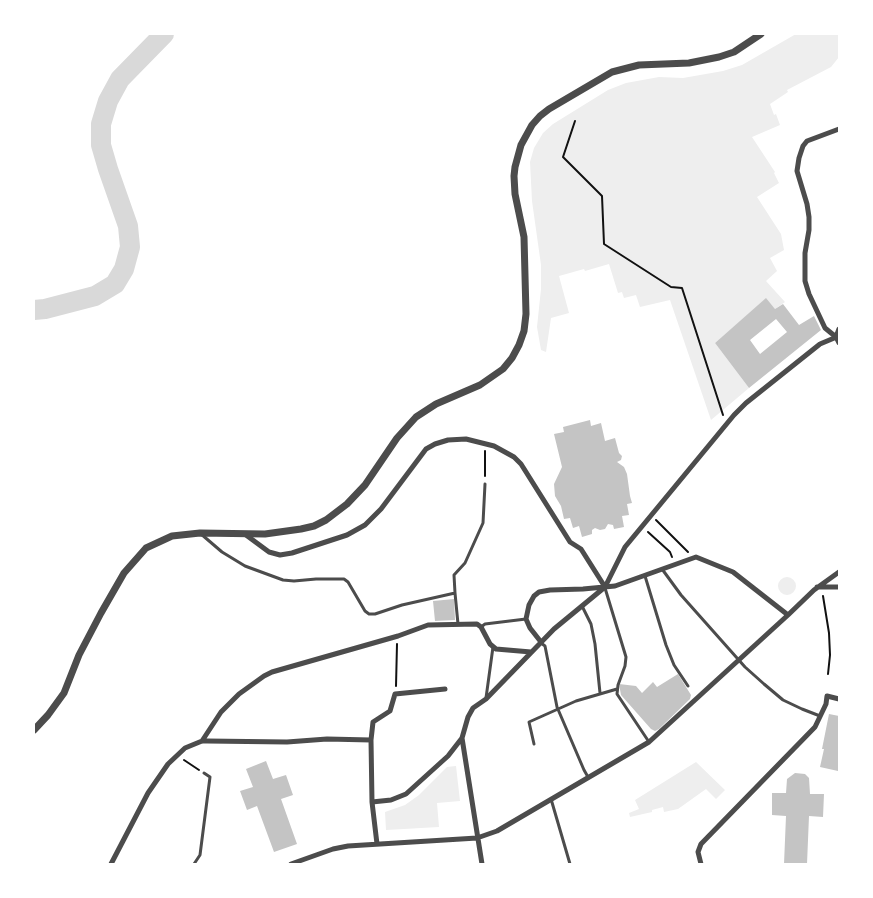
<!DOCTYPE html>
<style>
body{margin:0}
#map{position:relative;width:873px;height:898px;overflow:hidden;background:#fff;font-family:Signika,sans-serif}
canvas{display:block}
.frame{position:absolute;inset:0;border:35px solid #fff;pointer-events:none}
</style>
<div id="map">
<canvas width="873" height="898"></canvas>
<div class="frame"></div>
</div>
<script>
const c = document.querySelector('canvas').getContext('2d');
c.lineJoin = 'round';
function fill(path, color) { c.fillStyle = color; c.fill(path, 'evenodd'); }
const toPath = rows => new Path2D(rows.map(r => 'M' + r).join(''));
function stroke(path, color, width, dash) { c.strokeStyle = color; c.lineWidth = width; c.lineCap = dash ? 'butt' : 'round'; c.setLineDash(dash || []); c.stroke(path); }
fill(toPath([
 [796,34,839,34,839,57,831,67,787,90,788,92,770,104,774,115,776,114,780,125,752,137,775,172,774,173,779,183,757,197,781,234,784,250,770,258,777,271,766,281,785,302,775,309,766,299,715,343,749,388,711,420,670,300,640,307,636,295,624,298,622,292,618,293,609,264,585,271,584,269,559,276,569,313,551,318,546,352,541,350,537,327,541,289,541,265,532,201,530,162,534,148,543,133,553,124,608,90,626,83,659,77,683,78,723,71,742,65],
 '778 586a9 9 0 1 1 18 0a9 9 0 1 1-18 0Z',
 [696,762,725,790,716,799,706,789,678,809,664,812,663,807,652,810,652,812,630,817,629,813,639,809,635,800],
 [456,766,460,801,437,803,439,827,386,830,385,812,405,805,419,795,447,767]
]), '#eee');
stroke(toPath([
 [34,310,45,309,95,296,115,284,124,269,130,247,128,226,108,169,101,145,101,124,108,101,120,79,164,34]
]), '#d9d9d9', 20);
fill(toPath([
 [766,298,775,309,783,304,799,325,814,316,821,330,749,388,715,343],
 [776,319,787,332,760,354,750,340],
 [590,420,591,426,601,423,605,441,615,438,619,453,622,456,621,460,617,462,624,467,627,474,630,496,632,503,627,504,629,515,622,516,624,527,614,529,613,525,608,524,605,529,600,530,595,528,592,530,592,534,582,537,579,526,573,528,570,518,564,519,561,506,555,496,554,484,562,467,554,434,564,432,563,427],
 [454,599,455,620,435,621,433,601],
 [678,674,691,695,690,699,659,729,655,731,651,729,621,695,619,684,636,686,642,693,653,682,657,687],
 [829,714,839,716,838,771,820,767,824,749,822,749],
 [266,761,273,779,286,775,293,795,281,799,297,844,274,852,257,806,247,810,240,791,253,787,246,769],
 [795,773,805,774,809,778,810,794,824,794,823,817,809,816,807,864,784,864,786,816,772,815,772,793,786,793,787,779]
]), '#c4c4c4');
stroke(toPath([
 [575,121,563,157,602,196,604,244,671,287,682,288,723,415],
 [485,451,485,476],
 [656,520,688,552],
 [648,532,670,552,672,557],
 [823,596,829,633,830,655,828,674],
 [396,686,397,644],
 [184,760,199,770]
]), '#111', 2);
stroke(toPath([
 [201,534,222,552,245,566,283,580,294,581,316,579,344,579,348,582,365,611,369,614,375,614,402,605,455,593,454,575,465,563,483,523,485,484],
 [662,569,681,595,745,667,764,684,783,700,802,709,820,716],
 [645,576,666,645,674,665,688,686],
 [605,588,626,657,625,666,618,685,617,694,649,742],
 [455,593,458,624],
 [582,606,591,624,595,644,600,693],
 [481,627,485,624,526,619],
 [541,643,545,646,557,707,584,770,588,777],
 [486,698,493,647],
 [534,744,529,722,576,701,617,689],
 [551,799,570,864],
 [194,864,200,855,210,777,204,773]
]), '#4c4c4c', 3);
stroke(toPath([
 [839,129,807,141,803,146,799,158,797,171,807,204,809,217,809,230,805,253,805,281,809,294,825,328,836,337,839,343],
 [836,337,839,329],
 [246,535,269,552,280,555,292,553,347,535,365,525,381,509,426,449,435,444,448,440,466,439,494,446,514,457,521,464,570,542,581,549,605,587],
 [817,587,839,587],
 [541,642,530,628,526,619,529,605,534,596,539,592,550,590,583,589,615,586,696,557,733,572,788,615],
 [462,738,482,864],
 [202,741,221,712,239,694,264,676,272,672,398,636,428,625,477,624,481,627,490,644,496,649,531,652],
 [372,802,391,800,406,794,448,756,462,738,468,717,473,708,486,699,554,629,605,587,625,547,734,415,746,403,820,344,839,336],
 [377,844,372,802,371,740,373,722,390,711,395,694,445,689],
 [111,864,148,793,168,764,185,748,202,741,207,741,287,742,327,739,371,740],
 [291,864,333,849,348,846,477,838,497,831,649,742,788,615,814,590,839,572],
 [701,864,698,852,701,844,815,727,826,704,827,696,839,699]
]), '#4c4c4c', 5);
stroke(toPath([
 [34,730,48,715,64,693,79,655,101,613,124,573,146,548,172,536,200,533,265,534,301,529,314,526,326,520,347,504,365,485,397,438,416,417,436,404,480,385,503,369,512,358,519,345,524,331,526,314,524,237,515,194,514,176,515,167,521,145,532,125,540,116,549,109,612,72,639,65,689,63,719,57,734,52,761,34]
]), '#4c4c4c', 7);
</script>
